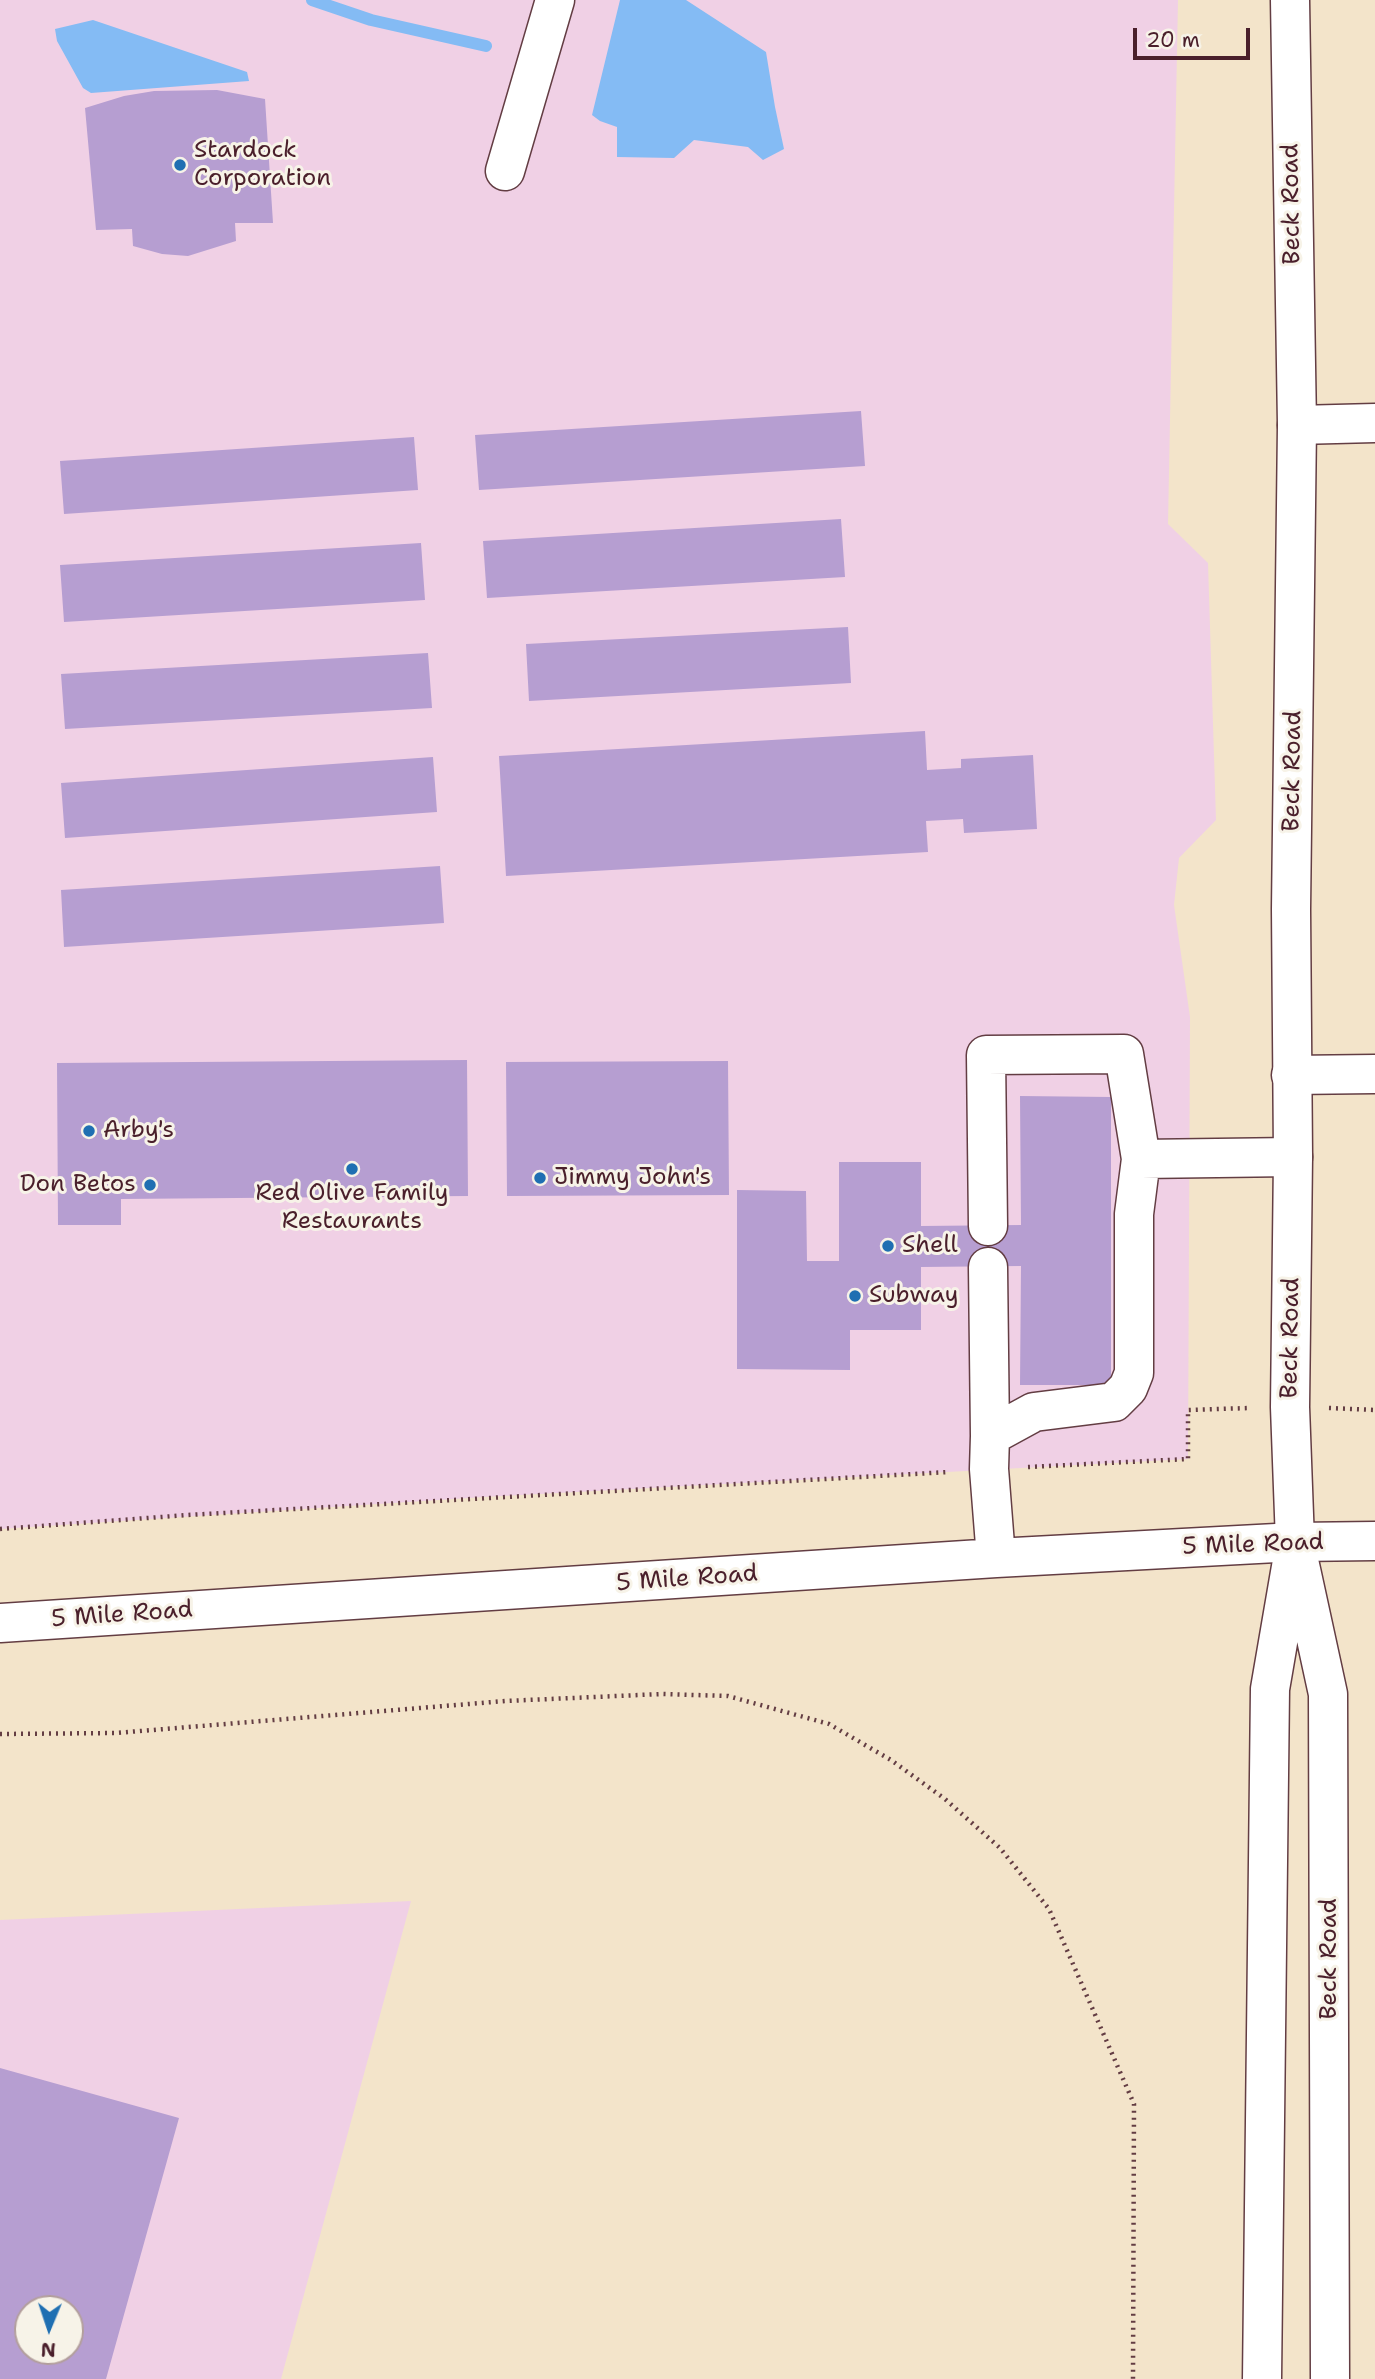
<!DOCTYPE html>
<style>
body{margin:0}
#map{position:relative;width:1375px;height:2379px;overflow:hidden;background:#f3e4ca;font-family:"Shantell Sans",sans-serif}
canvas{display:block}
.north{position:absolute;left:14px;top:2295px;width:70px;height:70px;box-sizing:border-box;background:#f7f3e8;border:2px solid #b29e9c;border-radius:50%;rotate:182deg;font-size:19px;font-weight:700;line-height:28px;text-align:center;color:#4a1f2b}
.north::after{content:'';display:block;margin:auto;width:24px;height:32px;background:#1f6fb2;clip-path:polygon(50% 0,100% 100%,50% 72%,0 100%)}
.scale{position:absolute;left:1133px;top:28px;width:117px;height:32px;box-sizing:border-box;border:4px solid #4a1f2b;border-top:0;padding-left:9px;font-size:21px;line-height:24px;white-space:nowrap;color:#4a1f2b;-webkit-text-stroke:5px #f7f3e8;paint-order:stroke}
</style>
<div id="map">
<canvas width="1375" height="2379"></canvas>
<div class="north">N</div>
<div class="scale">20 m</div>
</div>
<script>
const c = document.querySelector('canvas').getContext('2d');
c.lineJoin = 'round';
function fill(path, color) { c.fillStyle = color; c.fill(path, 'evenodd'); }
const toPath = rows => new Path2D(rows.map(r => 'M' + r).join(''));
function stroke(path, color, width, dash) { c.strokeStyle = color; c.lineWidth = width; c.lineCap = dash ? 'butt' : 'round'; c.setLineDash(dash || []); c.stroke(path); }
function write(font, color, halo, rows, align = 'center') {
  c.font = font + ' "Shantell Sans",sans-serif'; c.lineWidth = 6; c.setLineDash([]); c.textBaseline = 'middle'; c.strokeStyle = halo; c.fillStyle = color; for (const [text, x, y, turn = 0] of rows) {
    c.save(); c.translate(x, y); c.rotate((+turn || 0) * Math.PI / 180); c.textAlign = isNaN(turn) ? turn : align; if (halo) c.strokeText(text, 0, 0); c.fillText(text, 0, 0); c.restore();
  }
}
fill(toPath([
 [0,0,1178,0,1168,524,1208,563,1216,820,1179,858,1174,905,1190,1017,1188,1459,484,1497,0,1529],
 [411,1901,281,2379,0,2379,0,1920],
 [28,2309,70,2309,70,2351,28,2351]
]), '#f0d0e5');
fill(toPath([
 [620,0,686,0,766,52,775,107,784,149,763,160,748,147,694,140,674,158,617,157,617,127,600,121,592,115],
 [93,20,247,72,249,81,91,93,83,88,57,41,55,29]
]), '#84bbf4');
stroke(toPath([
 [312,0,371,20,486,46]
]), '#84bbf4', 12);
fill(toPath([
 [217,90,265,99,273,223,235,223,236,241,188,256,162,254,133,246,132,229,96,230,85,108,124,96,154,91],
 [861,411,865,466,479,490,475,435],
 [414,437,418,490,64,514,60,461],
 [841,519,845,577,487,598,483,541],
 [421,543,425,600,64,622,60,565],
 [848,627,851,683,529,701,526,644],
 [428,653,432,708,65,729,61,674],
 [925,731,927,770,961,768,961,759,1033,755,1037,829,964,833,963,819,926,821,928,852,506,876,499,756],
 [433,757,437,812,65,838,61,783],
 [440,866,444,923,64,947,61,890],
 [467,1060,468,1196,121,1199,121,1225,58,1225,57,1063],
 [728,1061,729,1195,507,1196,506,1062],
 [1020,1096,1111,1097,1111,1385,1020,1385,1021,1266,921,1267,921,1330,850,1330,850,1370,737,1369,737,1190,806,1191,807,1261,839,1261,839,1162,921,1162,921,1226,1021,1225],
 [0,2068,179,2118,106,2379,0,2379],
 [28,2309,70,2309,70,2351,28,2351]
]), '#b69ed1');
const minor = toPath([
 [505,171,555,0],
 [1297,425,1375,423],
 [1291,1075,1375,1074],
 [988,1226,986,1055,1124,1054,1141,1159],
 [988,1267,990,1436],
 [996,1558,989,1469,990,1436,1034,1412,1114,1402,1128,1388,1134,1373,1134,1214,1141,1159,1293,1157],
 [0,1623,996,1558,1295,1542,1375,1541]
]);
const major = toPath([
 [1290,0,1297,425,1291,909,1293,1157,1290,1407,1295,1542,1328,1694,1330,2379],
 [1262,2379,1270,1689,1292,1561]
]);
stroke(minor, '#633d43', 41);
stroke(major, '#633d43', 41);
stroke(toPath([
 [1329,1408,1375,1410],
 [1028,1467,1188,1459,1188,1410,1250,1408],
 [0,1529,188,1515,949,1472],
 [0,1734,116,1733,505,1701,662,1694,728,1696,829,1724,891,1760,945,1799,1000,1848,1049,1909,1134,2104,1133,2379]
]), '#633d43', 4.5, [2, 5]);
stroke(minor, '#fff', 38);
stroke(major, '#fff', 38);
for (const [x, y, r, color] of [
 [180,165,7,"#1f6fb2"],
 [89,1131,7,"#1f6fb2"],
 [352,1169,7,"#1f6fb2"],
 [540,1178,7,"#1f6fb2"],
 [150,1185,7,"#1f6fb2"],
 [888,1246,7,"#1f6fb2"],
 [855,1296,7,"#1f6fb2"]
]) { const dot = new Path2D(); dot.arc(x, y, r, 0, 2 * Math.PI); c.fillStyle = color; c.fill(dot); stroke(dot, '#f7f3e8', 2.5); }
write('24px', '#4a1f2b', '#f7f3e8', [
 ["Stardock",194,151],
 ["Corporation",194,179],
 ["Arby's",103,1131],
 ["Jimmy John's",554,1178],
 ["Don Betos",136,1185,"right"],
 ["Red Olive Family",352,1194,"center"],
 ["Restaurants",352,1222,"center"],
 ["Shell",902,1246],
 ["Subway",869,1296]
], 'left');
write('24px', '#4a1f2b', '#f7f3e8', [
 ["Beck Road",1292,204,-91],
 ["Beck Road",1293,771,-89],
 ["Beck Road",1291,1338,-89],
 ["5 Mile Road",1253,1545,-2],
 ["5 Mile Road",687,1579,-4],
 ["5 Mile Road",122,1615,-4],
 ["Beck Road",1330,1959,-90]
]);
</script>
